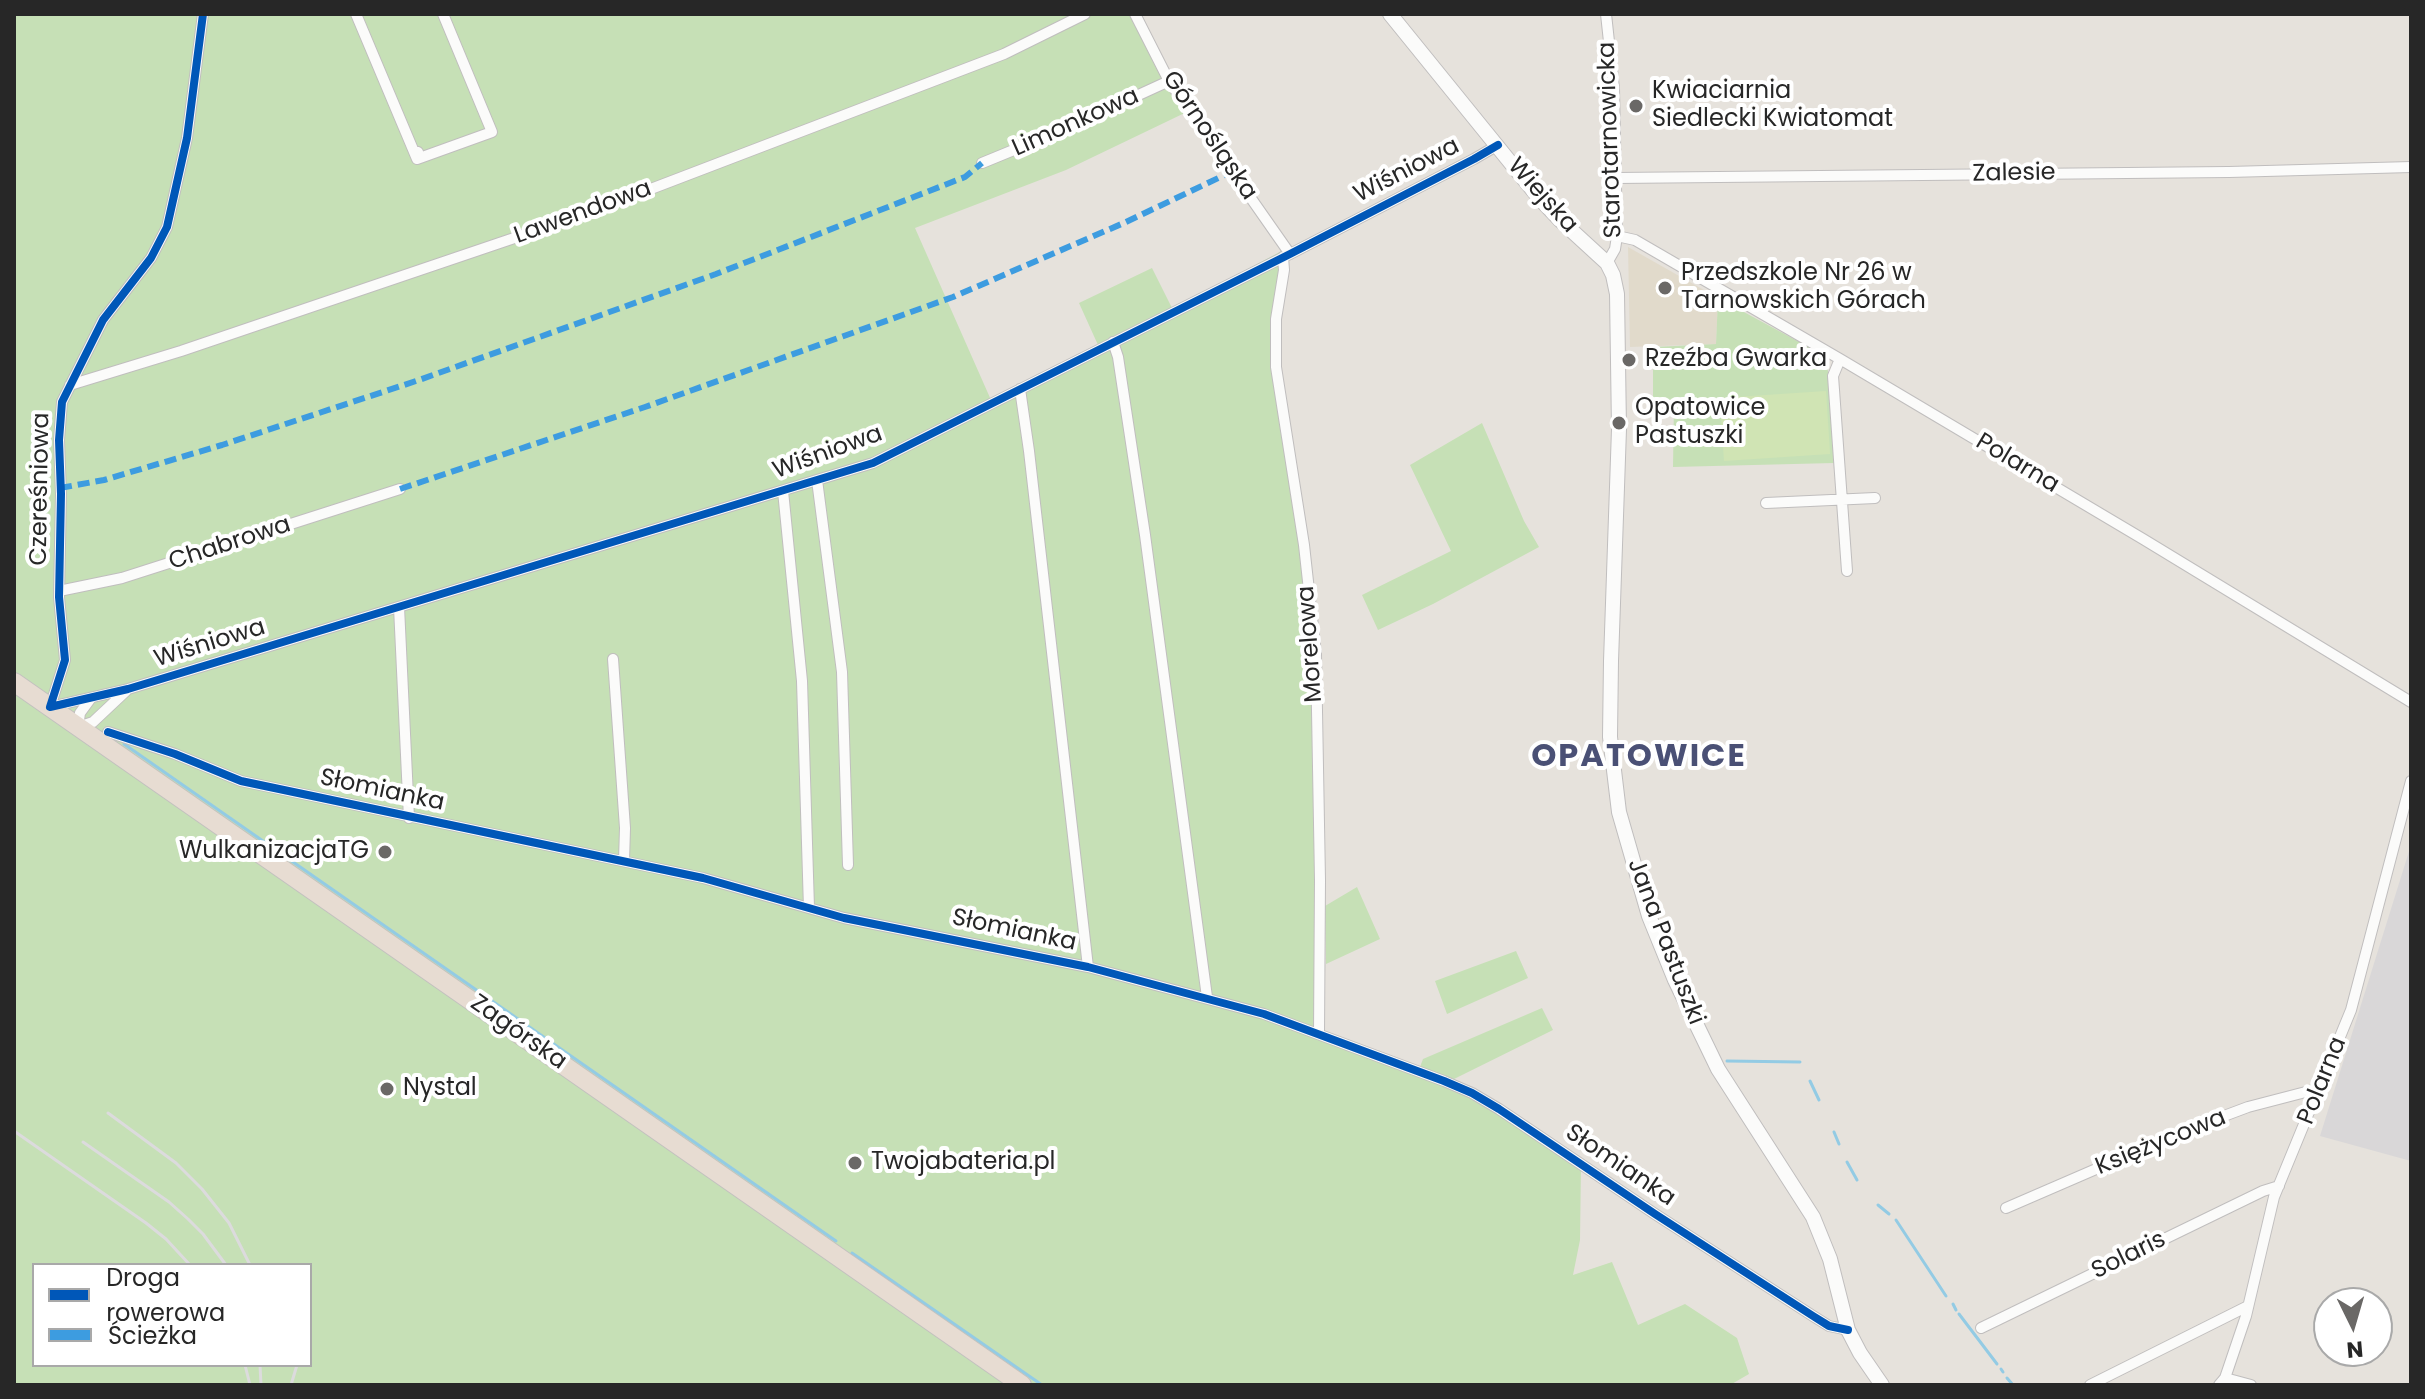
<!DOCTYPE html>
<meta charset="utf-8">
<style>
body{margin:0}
#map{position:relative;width:2425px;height:1399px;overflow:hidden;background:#e6e2dc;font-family:Poppins,sans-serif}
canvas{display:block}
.frame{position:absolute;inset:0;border:16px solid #272727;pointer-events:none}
.legend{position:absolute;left:32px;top:1263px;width:280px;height:104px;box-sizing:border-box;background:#fff;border:2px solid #a9a9a9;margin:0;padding:10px 14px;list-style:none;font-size:24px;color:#272727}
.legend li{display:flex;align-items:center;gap:16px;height:40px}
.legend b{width:40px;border:2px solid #a9a9a9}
.north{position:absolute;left:2313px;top:1287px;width:80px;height:80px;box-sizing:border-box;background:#fff;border:2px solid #a9a9a9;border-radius:50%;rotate:175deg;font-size:22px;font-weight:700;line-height:32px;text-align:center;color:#272727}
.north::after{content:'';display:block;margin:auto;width:28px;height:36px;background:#6a6866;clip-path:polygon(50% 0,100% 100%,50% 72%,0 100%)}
</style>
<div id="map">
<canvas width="2425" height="1399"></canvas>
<div class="frame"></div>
<ul class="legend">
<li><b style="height:10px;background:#0057b8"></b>Droga rowerowa</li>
<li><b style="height:10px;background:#3d9ce0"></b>Ścieżka</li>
</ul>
<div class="north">N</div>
</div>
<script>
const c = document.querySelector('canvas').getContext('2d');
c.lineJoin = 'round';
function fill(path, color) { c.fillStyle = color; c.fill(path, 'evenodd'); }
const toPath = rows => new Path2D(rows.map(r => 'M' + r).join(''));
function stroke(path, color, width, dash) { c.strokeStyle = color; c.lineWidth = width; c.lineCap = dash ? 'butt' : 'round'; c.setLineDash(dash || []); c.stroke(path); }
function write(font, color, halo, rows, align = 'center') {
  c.font = font + ' Poppins,sans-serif'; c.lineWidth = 8; c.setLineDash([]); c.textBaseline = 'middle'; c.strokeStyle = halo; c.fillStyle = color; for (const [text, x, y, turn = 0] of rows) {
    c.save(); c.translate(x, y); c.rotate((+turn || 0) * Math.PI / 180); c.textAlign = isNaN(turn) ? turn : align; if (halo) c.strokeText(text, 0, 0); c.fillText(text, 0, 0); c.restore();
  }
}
fill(toPath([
 [2411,845,2411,1161,2320,1136]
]), '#d9d7d8');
fill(toPath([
 [1628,247,1718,298,1716,344,1630,347]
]), '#e1dacb');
fill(toPath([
 [14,14,1137,14,1171,80,1193,109,1066,170,915,228,991,400,1113,341,1289,247,1277,313,1277,362,1315,631,1324,1036,1444,1082,1581,1163,1580,1240,1573,1275,1612,1262,1638,1325,1685,1304,1737,1338,1749,1374,1730,1385,14,1385],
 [34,1265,310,1265,310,1365,34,1365],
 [1152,268,1172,308,1098,345,1079,303],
 [1718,298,1827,357,1834,463,1673,467,1674,403,1653,403,1653,347,1716,344],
 [1482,423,1524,521,1539,547,1433,604,1378,630,1362,595,1451,551,1410,465],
 [1357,887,1380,939,1326,964,1325,906],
 [1516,951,1528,978,1447,1014,1435,981],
 [1542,1008,1553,1030,1454,1079,1420,1067,1423,1059]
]), '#c6e0b6');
fill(toPath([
 [1826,391,1830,454,1724,461,1720,398]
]), '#d0e4b4');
stroke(toPath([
 [124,744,836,1241],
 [1727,1061,1800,1062],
 [1810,1081,1819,1100],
 [1834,1132,1839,1144],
 [1847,1162,1857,1180],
 [1878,1205,1889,1214],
 [1896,1220,1946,1296],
 [852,1253,1042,1385],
 [1953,1304,1956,1310],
 [1959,1314,1997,1364],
 [2001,1369,2003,1372],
 [2007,1378,2013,1385]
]), '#93cbe4', 3);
const street = toPath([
 [203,14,187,138,167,227,151,258,103,320,62,402,59,440,61,494,59,597,65,660,50,707,128,689,873,463,1290,254,1474,159,1498,145],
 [356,14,417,159],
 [1135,14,1169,81,1290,254],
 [1606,14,1614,88,1617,236,1615,249,1607,263],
 [418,152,417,159,492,132,443,14],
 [982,163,1060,131,1169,81],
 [1616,178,2229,172,2411,167],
 [1617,236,1635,240,1840,359,2143,539,2411,702],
 [1283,257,1284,270,1276,319,1276,367,1304,545,1316,654,1320,880,1319,1034],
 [1113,342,1118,357,1145,535,1207,997],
 [1840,359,1833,376,1847,571],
 [70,385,181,351,588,213,1004,54,1085,14],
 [1020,389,1029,451,1088,967],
 [817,480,842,672,848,865],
 [783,491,802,681,809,908],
 [1766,503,1875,498],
 [59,591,122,578,400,489],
 [399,607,409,818],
 [613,659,625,828,624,861],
 [91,698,80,713,78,727,93,722,126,691],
 [108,732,175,754,241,781,703,878,844,918,1088,967,1264,1014,1444,1081,1472,1093,1499,1109,1655,1214,1813,1316,1829,1326,1848,1330],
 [2006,1208,2184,1131,2248,1107,2321,1088],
 [1981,1328,2263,1191,2279,1186],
 [2225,1378,2251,1385],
 [2090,1385,2248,1306],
 [2219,1385,2225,1378,2246,1316,2274,1197,2351,1010,2411,781]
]);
const secondary = toPath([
 [1390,14,1540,199,1559,219,1607,263,1613,275,1617,294,1619,429,1611,661,1610,737,1619,812,1649,916,1675,980,1718,1069,1813,1217,1830,1259,1848,1330,1860,1353,1882,1385]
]);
const highway = toPath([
 [14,682,1022,1385]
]);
stroke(street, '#c0bebe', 12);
stroke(secondary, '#c0bebe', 16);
stroke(highway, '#c3c1bf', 20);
stroke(street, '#fbfbfa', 10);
stroke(secondary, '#fbfbfa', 14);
stroke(highway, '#e7dcd2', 18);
stroke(toPath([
 [108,1113,176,1163,202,1189,229,1223,250,1265],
 [14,1131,146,1223,166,1239,190,1265],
 [83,1142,169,1202,188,1219,203,1234,226,1265],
 [245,1365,250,1385],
 [260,1365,261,1385],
 [291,1385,297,1365]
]), '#dcdbdd', 3);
stroke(toPath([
 [60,488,104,480,222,445,419,380,716,274,965,177,982,163],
 [400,489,645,407,953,297,1126,222,1233,171]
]), '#3d9ce0', 6, [12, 6]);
stroke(toPath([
 [203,14,187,138,167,227,151,258,103,320,62,402,59,440,61,494,59,597,65,660,50,707,128,689,873,463,1290,254,1474,159,1498,145],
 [108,732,175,754,241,781,703,878,844,918,1088,967,1264,1014,1444,1081,1472,1093,1499,1109,1655,1214,1813,1316,1829,1326,1848,1330]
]), '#0057b8', 8);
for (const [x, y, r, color] of [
 [1636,106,8,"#6a6866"],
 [1665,288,8,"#6a6866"],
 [1629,360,8,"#6a6866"],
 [1619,423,8,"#6a6866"],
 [385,852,8,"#6a6866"],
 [387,1089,8,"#6a6866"],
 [855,1163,8,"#6a6866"]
]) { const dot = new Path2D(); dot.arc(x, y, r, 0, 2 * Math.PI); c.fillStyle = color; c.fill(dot); stroke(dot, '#fff', 3); }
write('24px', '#272727', '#fff', [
 ["Kwiaciarnia",1652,92],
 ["Siedlecki Kwiatomat",1652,120],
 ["Przedszkole Nr 26 w",1681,274],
 ["Tarnowskich Górach",1681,302],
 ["Rzeźba Gwarka",1645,360],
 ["Opatowice",1635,409],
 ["Pastuszki",1635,437],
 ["WulkanizacjaTG",369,852,"right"],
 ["Nystal",403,1089],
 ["Twojabateria.pl",871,1163]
], 'left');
write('24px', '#272727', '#fff', [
 ["Limonkowa",1076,123,-24],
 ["Górnośląska",1209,136,56],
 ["Starotarnowicka",1611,140,-92],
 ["Wiśniowa",1407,171,-27],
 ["Zalesie",2014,174,-1],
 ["Wiejska",1542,196,48],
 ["Lawendowa",583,213,-20],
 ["Wiśniowa",828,453,-20],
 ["Polarna",2017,464,31],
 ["Czereśniowa",41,489,-89],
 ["Chabrowa",230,544,-18],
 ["Wiśniowa",210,644,-17],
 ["Morelowa",1311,644,-94],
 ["Słomianka",382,791,12],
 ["Słomianka",1014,931,12],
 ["Jana Pastuszki",1665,942,69],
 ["Zagórska",518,1033,35],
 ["Polarna",2323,1081,-68],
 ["Księżycowa",2161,1143,-22],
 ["Słomianka",1620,1166,34],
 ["Solaris",2129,1256,-26]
]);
c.letterSpacing = '2px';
write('bold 32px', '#4a5075', '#fff', [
 ["OPATOWICE",1639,758]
]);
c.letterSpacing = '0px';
</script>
